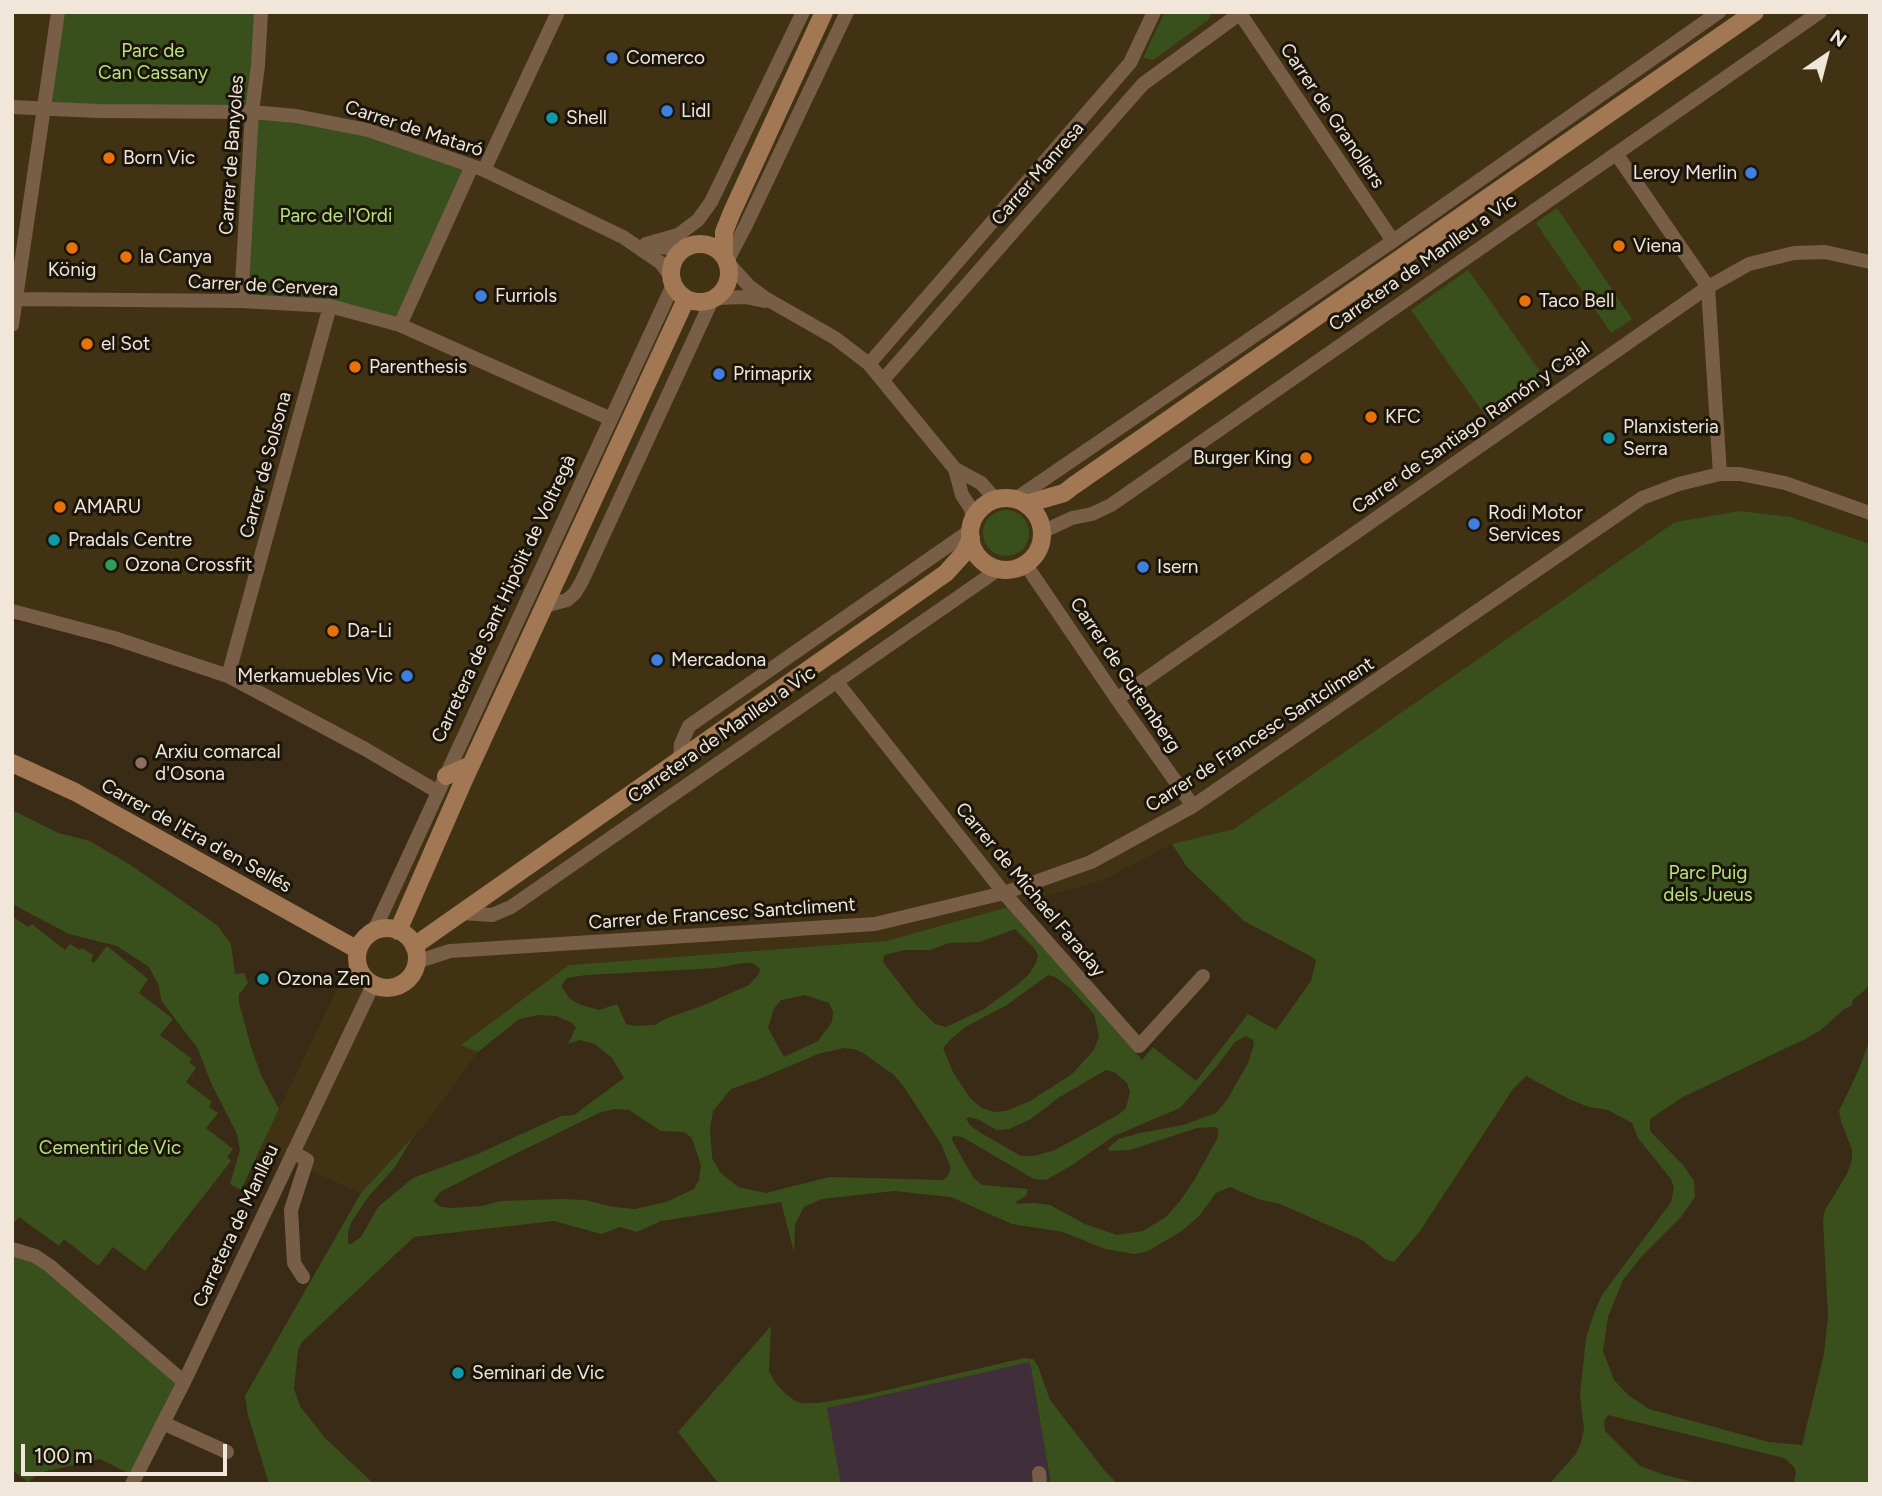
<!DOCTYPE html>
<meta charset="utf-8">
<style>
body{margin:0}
#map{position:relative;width:1882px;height:1496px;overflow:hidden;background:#392b15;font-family:Figtree,sans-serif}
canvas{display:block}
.frame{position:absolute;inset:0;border:14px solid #f0e7da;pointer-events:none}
.north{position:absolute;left:1791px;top:21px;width:70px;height:70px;-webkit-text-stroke:5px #1b150b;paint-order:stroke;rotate:35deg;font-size:19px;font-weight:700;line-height:28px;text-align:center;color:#f0e7da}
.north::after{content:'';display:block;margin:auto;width:24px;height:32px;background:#f0e7da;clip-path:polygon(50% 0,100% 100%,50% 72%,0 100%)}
.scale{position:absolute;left:21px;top:1444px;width:206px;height:32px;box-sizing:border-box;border:4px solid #f0e7da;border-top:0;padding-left:9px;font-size:21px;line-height:24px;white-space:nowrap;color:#f0e7da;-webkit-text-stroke:5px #1b150b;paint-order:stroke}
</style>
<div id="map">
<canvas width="1882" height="1496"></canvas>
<div class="frame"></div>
<div class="north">N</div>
<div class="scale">100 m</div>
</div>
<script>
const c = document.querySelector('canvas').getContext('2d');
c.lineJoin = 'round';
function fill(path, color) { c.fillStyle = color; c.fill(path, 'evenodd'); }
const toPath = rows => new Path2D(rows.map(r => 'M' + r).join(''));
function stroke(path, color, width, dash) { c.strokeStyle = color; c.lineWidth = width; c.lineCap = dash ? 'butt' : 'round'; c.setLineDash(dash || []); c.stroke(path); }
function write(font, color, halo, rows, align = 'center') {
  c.font = font + ' Figtree,sans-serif'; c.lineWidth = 6; c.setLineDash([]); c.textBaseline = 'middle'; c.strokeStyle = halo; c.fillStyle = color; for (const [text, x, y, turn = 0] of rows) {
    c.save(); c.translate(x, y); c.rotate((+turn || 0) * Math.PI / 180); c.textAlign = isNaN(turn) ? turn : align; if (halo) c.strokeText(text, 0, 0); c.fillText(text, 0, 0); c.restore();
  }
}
fill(toPath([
 [12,12,1870,12,1870,544,1791,517,1739,511,1675,522,1234,829,1172,844,1103,880,886,941,569,965,462,1044,478,1052,424,1126,361,1193,260,1149,432,792,228,674,12,611]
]), '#423214');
fill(toPath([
 [1030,1362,1051,1484,841,1484,827,1408]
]), '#402f3a');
fill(toPath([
 [58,12,261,12,252,112,296,116,472,166,400,325,330,306,241,301,252,112,44,107],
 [1165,12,1212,12,1208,20,1153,60,1143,58],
 [1557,208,1632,319,1611,333,1536,223],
 [1468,270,1544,377,1487,418,1411,310],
 '983 533a23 23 0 1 1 46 0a23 23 0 1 1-46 0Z',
 [1739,511,1791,517,1870,544,1870,982,1867,988,1853,1000,1852,1005,1843,1010,1821,1030,1803,1040,1683,1097,1650,1119,1650,1131,1683,1165,1694,1181,1695,1197,1681,1217,1641,1257,1623,1280,1608,1317,1603,1351,1614,1380,1628,1395,1649,1409,1769,1442,1802,1445,1824,1354,1828,1316,1823,1220,1825,1210,1847,1174,1852,1159,1852,1150,1841,1121,1839,1111,1859,1069,1870,1039,1870,1484,1793,1484,1796,1473,1794,1467,1784,1458,1608,1415,1604,1421,1605,1431,1640,1466,1665,1475,1701,1484,1549,1484,1576,1454,1580,1445,1584,1430,1580,1394,1584,1357,1586,1338,1594,1313,1602,1295,1671,1202,1674,1188,1671,1179,1638,1138,1632,1123,1608,1110,1589,1107,1571,1100,1526,1076,1513,1089,1420,1231,1394,1262,1385,1259,1362,1240,1280,1204,1258,1199,1230,1187,1216,1193,1199,1216,1182,1231,1148,1251,1134,1254,1105,1249,1063,1232,1012,1224,951,1197,894,1191,822,1199,804,1207,795,1224,794,1252,781,1202,661,1221,637,1232,620,1227,601,1234,554,1221,414,1237,302,1342,298,1350,294,1389,300,1406,325,1438,374,1484,269,1484,248,1415,245,1396,361,1193,413,1137,395,1167,368,1197,351,1223,348,1232,348,1244,351,1244,361,1237,378,1207,413,1178,480,1153,561,1116,574,1115,624,1078,612,1058,595,1044,579,1040,568,1044,576,1027,570,1022,556,1016,538,1015,519,1019,478,1052,461,1045,569,965,886,941,1008,907,1142,1060,1153,1047,1196,1081,1248,1014,1276,1030,1311,981,1316,961,1312,957,1244,921,1187,867,1172,844,1234,829,1675,522],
 [1015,929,1034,948,1038,955,1036,963,1029,974,1017,985,984,1009,946,1027,935,1024,917,1006,883,962,884,955,888,954,905,950,930,950,949,943,980,942],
 [743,963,753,963,760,969,759,974,749,985,702,1006,667,1018,655,1025,635,1026,626,1024,617,1004,599,1010,581,1005,570,999,561,986,567,978,586,975,716,968],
 [1048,975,1055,977,1069,987,1094,1014,1099,1036,1094,1050,1072,1074,1030,1101,1006,1111,994,1112,982,1108,970,1098,953,1072,943,1048,951,1039,967,1026,1007,1005],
 [805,995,829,1003,833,1012,832,1022,818,1041,784,1057,768,1028,774,1008,781,1000],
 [1246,1036,1253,1040,1254,1044,1248,1063,1227,1100,1216,1113,1183,1125,1140,1133,1119,1139,1108,1148,1109,1151,1130,1150,1197,1128,1215,1127,1218,1129,1218,1137,1195,1179,1180,1201,1166,1217,1143,1231,1117,1235,1085,1224,1050,1205,1034,1203,1018,1204,1015,1202,1026,1196,1028,1189,982,1185,973,1177,952,1140,953,1136,962,1137,1034,1179,1046,1180,1072,1165,1114,1136,1180,1108,1217,1066,1235,1042],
 [843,1048,854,1049,863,1053,894,1075,904,1087,941,1144,951,1168,947,1177,943,1180,830,1177,766,1193,738,1187,720,1172,712,1158,710,1128,713,1111,731,1089,757,1080,818,1054],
 [1106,1070,1114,1072,1127,1083,1130,1092,1126,1108,1118,1115,1055,1150,1034,1156,1021,1156,981,1133,971,1126,966,1119,969,1117,977,1119,997,1130,1009,1129,1031,1119,1058,1098],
 [615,1109,629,1110,661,1131,684,1132,692,1138,701,1166,699,1180,694,1189,666,1202,635,1209,614,1207,585,1200,561,1199,501,1201,482,1206,451,1208,441,1207,433,1201,440,1192,501,1161,601,1112],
 [12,810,58,833,90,841,132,866,217,925,231,944,235,974,244,973,248,983,239,994,239,1003,251,1047,261,1075,279,1109,241,1190,230,1184,240,1150,237,1134,211,1083,198,1049,161,1000,159,986,149,967,117,946,69,934,12,904],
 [12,916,28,927,32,924,65,950,70,944,80,950,82,948,93,955,91,961,94,963,107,946,148,979,139,993,173,1019,160,1035,192,1059,189,1062,196,1068,186,1082,212,1102,209,1107,218,1113,206,1128,233,1149,227,1157,231,1161,145,1271,113,1247,98,1266,64,1239,59,1246,19,1217,15,1222,12,1219],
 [12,1249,35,1256,184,1382,136,1477,100,1459,39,1473,28,1482,12,1470],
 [771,1326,769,1371,776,1384,786,1394,795,1401,803,1403,818,1403,865,1395,1024,1358,1033,1359,1038,1366,1050,1400,1105,1471,1118,1484,1051,1484,1030,1362,827,1408,841,1484,719,1484,678,1432]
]), '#3a501c');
stroke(toPath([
 [1239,12,1393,241],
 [12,107,97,111,252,112,296,116,368,130,484,170,623,237,661,263,671,277],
 [1617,155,1708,287,1720,474],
 [484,170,558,12],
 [646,244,678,235,698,220,711,202,803,12],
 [651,245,682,251],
 [727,261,745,227,847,12],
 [728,263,749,286,765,298,835,338,869,364,955,469,981,483,996,500],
 [716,298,745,297,765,301],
 [16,299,241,301,330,306,400,325,611,419],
 [241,301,252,112,258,65,261,12],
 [12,325,58,12],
 [400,325,472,166],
 [869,364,1130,63,1154,12],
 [883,380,1143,84,1242,12],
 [955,469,962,495,970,507,974,519],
 [1014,500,1393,241,1719,12],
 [1042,532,1072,518,1092,514,1111,505,1820,12],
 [1026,565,1117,699,1193,806],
 [545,606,567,600,575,593,582,581,712,300],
 [12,611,114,638,228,676,365,749,438,792],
 [228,676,330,306],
 [836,681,1004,893,1139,1046,1203,976],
 [1117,699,1708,287,1749,264,1794,253,1825,252,1870,262],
 [680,760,681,744,689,726,971,530],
 [461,913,492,915,511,907,999,569],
 [374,931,673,285],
 [416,962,450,951,875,924,1004,893,1091,862,1193,806,1642,498,1679,484,1720,474,1740,474,1785,483,1870,513],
 [293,1152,307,1160,291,1210,294,1263,303,1277],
 [12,1249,35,1256,50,1266,184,1382],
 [163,1423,227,1452],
 [1039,1473,1040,1484],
 [132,1484,184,1382,373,985]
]), '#785d47', 14);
stroke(toPath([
 '671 273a29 29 0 1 1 58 0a29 29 0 1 1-58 0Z',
 [724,257,724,232,732,212,824,12],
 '970 534a36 36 0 1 1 72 0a36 36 0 1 1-72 0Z',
 [1026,504,1064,493,1073,486,1755,12],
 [12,763,75,792,358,950],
 [446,776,471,765],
 '357 958a30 30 0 1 1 60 0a30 30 0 1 1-60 0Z',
 [398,931,463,782,686,299],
 [414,946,946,573,964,553,971,538]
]), '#a17754', 18);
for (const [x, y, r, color] of [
 [612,58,7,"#3f7fe0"],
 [667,111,7,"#3f7fe0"],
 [552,118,7,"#0f9aa8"],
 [109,158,7,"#e8710a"],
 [1751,173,7,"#3f7fe0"],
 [1619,246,7,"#e8710a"],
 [72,248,7,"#e8710a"],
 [126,257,7,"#e8710a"],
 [481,296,7,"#3f7fe0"],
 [1525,301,7,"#e8710a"],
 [87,344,7,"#e8710a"],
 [355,367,7,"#e8710a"],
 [719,374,7,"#3f7fe0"],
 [1371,417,7,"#e8710a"],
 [1609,438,7,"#0f9aa8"],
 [1306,458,7,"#e8710a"],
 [60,507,7,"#e8710a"],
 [1474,524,7,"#3f7fe0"],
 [54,540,7,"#0f9aa8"],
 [111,565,7,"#2e9e5b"],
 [1143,567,7,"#3f7fe0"],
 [333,631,7,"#e8710a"],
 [657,660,7,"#3f7fe0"],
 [407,676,7,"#3f7fe0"],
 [141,763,7,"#8d6e63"],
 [263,979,7,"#0f9aa8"],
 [458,1373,7,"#0f9aa8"]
]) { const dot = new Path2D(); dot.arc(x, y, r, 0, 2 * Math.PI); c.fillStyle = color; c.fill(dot); stroke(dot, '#1b150b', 2.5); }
write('19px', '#b6e37f', '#1b150b', [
 ["Parc de",153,51],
 ["Can Cassany",153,73],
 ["Parc de l'Ordi",336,216],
 ["Parc Puig",1708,873],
 ["dels Jueus",1708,895],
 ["Cementiri de Vic",110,1148]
]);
write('19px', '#f0e7da', '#1b150b', [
 ["Comerco",626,58],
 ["Lidl",681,111],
 ["Shell",566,118],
 ["Born Vic",123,158],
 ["Leroy Merlin",1737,173,"right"],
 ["Viena",1633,246],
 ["la Canya",140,257],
 ["König",72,270,"center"],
 ["Furriols",495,296],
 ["Taco Bell",1539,301],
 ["el Sot",101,344],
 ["Parenthesis",369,367],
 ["Primaprix",733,374],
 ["KFC",1385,417],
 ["Planxisteria",1623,427],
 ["Serra",1623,449],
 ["Burger King",1292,458,"right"],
 ["AMARU",74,507],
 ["Rodi Motor",1488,513],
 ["Services",1488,535],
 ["Pradals Centre",68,540],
 ["Ozona Crossfit",125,565],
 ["Isern",1157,567],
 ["Da-Li",347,631],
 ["Mercadona",671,660],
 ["Merkamuebles Vic",393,676,"right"],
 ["Arxiu comarcal",155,752],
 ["d'Osona",155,774],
 ["Ozona Zen",277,979],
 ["Seminari de Vic",472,1373]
], 'left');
write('19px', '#f0e7da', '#1b150b', [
 ["Carrer de Granollers",1332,116,56],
 ["Carrer de Mataró",414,129,18],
 ["Carrer de Banyoles",232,155,-86],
 ["Carrer Manresa",1038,174,-49],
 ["Carretera de Manlleu a Vic",1423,263,-35],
 ["Carrer de Cervera",263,286,3],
 ["Carrer de Santiago Ramón y Cajal",1471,428,-35],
 ["Carrer de Solsona",266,465,-75],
 ["Carretera de Sant Hipòlit de Voltregà",504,599,-65],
 ["Carrer de Gutemberg",1125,675,56],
 ["Carretera de Manlleu a Vic",722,735,-35],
 ["Carrer de Francesc Santcliment",1260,735,-33],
 ["Carrer de l'Era d'en Sellés",196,836,29],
 ["Carrer de Michael Faraday",1030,890,50],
 ["Carrer de Francesc Santcliment",722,914,-4],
 ["Carretera de Manlleu",236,1226,-65]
]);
</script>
